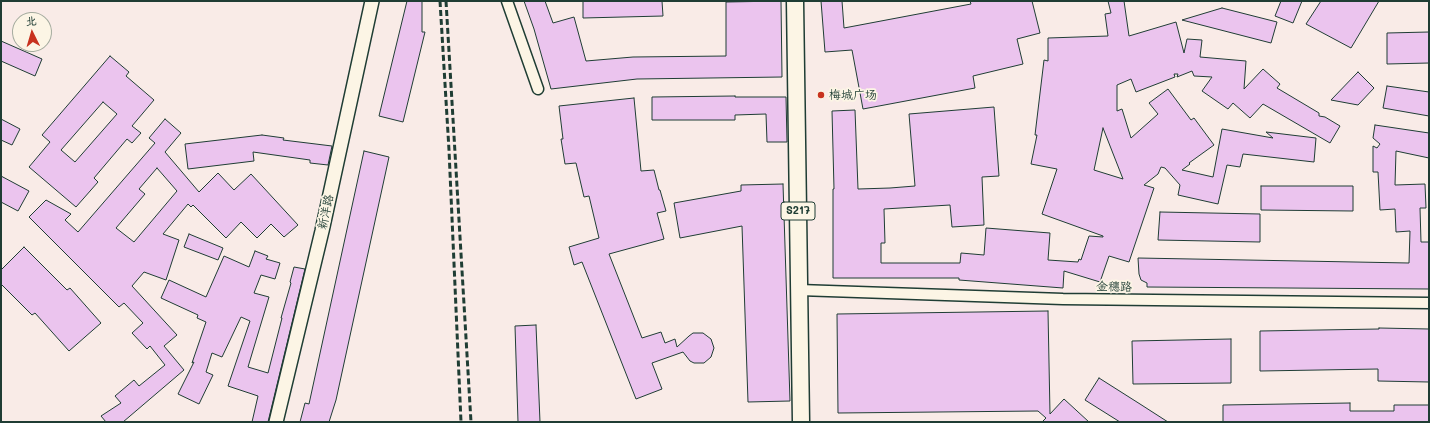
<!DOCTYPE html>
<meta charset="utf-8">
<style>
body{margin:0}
#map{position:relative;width:1430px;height:423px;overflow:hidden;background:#f9ebe7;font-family:Mali,"LXGW WenKai TC",sans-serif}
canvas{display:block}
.frame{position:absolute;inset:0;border:2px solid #1f3d34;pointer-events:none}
.north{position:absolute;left:12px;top:12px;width:40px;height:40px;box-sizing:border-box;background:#fcf5e5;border:1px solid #a4ab9e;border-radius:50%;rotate:355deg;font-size:11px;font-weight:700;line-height:16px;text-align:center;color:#1f3d34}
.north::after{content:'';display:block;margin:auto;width:14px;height:18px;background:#c8321e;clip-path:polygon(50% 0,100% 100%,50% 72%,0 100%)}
</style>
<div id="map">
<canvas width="1430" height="423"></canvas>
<div class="frame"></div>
<div class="north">北</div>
</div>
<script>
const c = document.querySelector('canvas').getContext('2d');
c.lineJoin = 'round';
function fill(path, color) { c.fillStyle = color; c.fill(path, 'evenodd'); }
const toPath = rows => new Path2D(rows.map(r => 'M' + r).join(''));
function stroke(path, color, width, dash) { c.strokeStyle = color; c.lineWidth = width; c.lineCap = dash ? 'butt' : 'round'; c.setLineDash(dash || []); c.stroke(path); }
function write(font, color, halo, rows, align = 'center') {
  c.font = font + ' Mali,"LXGW WenKai TC",sans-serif'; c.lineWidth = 3.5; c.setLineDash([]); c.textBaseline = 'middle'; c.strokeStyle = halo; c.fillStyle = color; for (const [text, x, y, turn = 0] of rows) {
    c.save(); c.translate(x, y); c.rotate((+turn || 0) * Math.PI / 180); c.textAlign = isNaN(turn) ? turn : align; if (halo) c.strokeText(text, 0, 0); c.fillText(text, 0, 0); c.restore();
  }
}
const building = toPath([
 [407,1,422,1,422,32,425,32,403,122,379,116,407,1],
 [524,1,545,1,553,23,574,17,586,61,633,57,726,56,726,2,781,1,782,77,637,79,551,89,534,29,524,1],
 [583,1,662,1,663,16,583,18,583,1],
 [821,1,842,1,844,28,971,4,970,1,1032,1,1040,33,1017,39,1023,64,973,76,975,88,863,109,852,50,825,52,821,1],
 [1108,1,1124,1,1129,36,1176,22,1184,53,1187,39,1202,40,1200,57,1246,61,1244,89,1263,69,1280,84,1277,88,1319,113,1319,116,1325,117,1340,126,1330,143,1263,104,1250,118,1233,103,1228,109,1202,91,1212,77,1194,76,1192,71,1177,77,1178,74,1174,74,1175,77,1136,92,1131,79,1117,85,1117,111,1122,109,1131,138,1158,114,1149,103,1168,89,1191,120,1194,118,1214,145,1189,163,1190,164,1182,170,1213,177,1222,129,1273,138,1266,132,1316,138,1314,162,1243,154,1240,167,1227,165,1218,204,1178,195,1180,185,1165,168,1161,167,1158,174,1144,185,1154,188,1129,262,1109,256,1100,282,1064,271,1063,288,959,280,959,278,833,278,833,189,834,189,832,111,855,110,858,189,890,188,915,186,909,114,994,107,999,176,982,177,984,225,952,227,950,205,884,209,885,243,881,243,881,263,960,263,961,253,984,255,986,228,1050,233,1048,260,1078,262,1079,259,1081,260,1089,236,1103,237,1103,236,1042,214,1057,169,1031,164,1037,135,1035,135,1044,60,1048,61,1048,38,1108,36,1105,14,1111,13,1108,1],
 [1103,128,1123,179,1094,170,1103,128],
 [1281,1,1302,1,1293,23,1275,16,1281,1],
 [1321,1,1379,1,1351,48,1306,24,1321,1],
 [1222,8,1277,22,1271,43,1182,20,1222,8],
 [1429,32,1429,63,1387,64,1387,33,1429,32],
 [1,41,42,59,35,76,1,61,1,41],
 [110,56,129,72,126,76,154,100,132,126,141,133,132,143,127,139,94,178,98,182,76,207,29,167,50,142,42,135,110,56],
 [103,102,117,114,75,162,61,150,103,102],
 [1358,72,1374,88,1358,105,1331,100,1358,72],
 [1387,86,1429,92,1429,116,1383,108,1387,86],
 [735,96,735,97,786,97,787,142,767,142,766,114,735,115,735,120,652,120,652,97,735,96],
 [634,98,641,171,654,170,659,190,660,190,666,211,657,213,664,239,609,254,642,338,661,332,665,343,675,339,677,347,689,336,693,333,703,333,711,339,714,348,711,357,704,363,694,363,690,361,683,352,652,363,662,389,636,399,582,262,574,265,569,247,599,238,589,196,584,197,576,163,565,164,561,139,563,139,559,106,634,98],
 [1,119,20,129,12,145,1,140,1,119],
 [165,119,181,133,165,152,199,192,218,173,234,190,251,174,298,225,284,237,271,224,257,238,241,222,226,238,193,205,191,207,188,204,163,234,179,240,166,280,144,272,132,286,177,335,164,346,184,370,123,422,106,422,101,416,121,403,115,396,134,380,139,386,165,365,150,346,147,349,132,333,143,323,124,303,119,307,29,217,46,200,71,214,65,220,78,232,155,143,149,138,165,119],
 [157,168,177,191,134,242,116,228,145,194,139,189,157,168],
 [1375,125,1429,133,1429,158,1396,151,1395,185,1425,184,1426,208,1420,208,1421,242,1429,242,1429,289,1147,287,1147,283,1141,280,1139,274,1138,258,1409,263,1410,231,1396,232,1395,209,1380,210,1378,172,1373,172,1373,146,1377,148,1380,144,1373,138,1375,125],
 [262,135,284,138,283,140,332,146,328,165,310,163,310,160,253,152,254,161,188,169,185,144,262,135],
 [364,151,389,157,336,400,329,422,300,422,305,403,309,404,364,151],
 [1,176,29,191,18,211,1,202,1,176],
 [783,184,790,401,748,402,742,226,680,238,674,203,741,191,741,185,783,184],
 [1261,186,1353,186,1353,211,1261,210,1261,186],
 [1160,212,1260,214,1260,242,1158,240,1160,212],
 [189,234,223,248,218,260,184,247,189,234],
 [24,247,67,290,70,288,101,323,69,351,35,313,32,315,1,284,1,270,24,247],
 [255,251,268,256,266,259,280,263,275,279,261,275,254,293,269,297,248,367,268,373,282,318,281,318,291,283,290,282,294,267,305,269,268,422,252,422,258,396,228,386,250,321,241,317,222,357,212,353,206,372,213,375,199,404,178,394,194,362,192,363,206,322,197,318,198,315,161,298,169,280,206,297,224,256,249,267,255,251],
 [1048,311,1050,414,1064,399,1089,422,1042,422,1046,418,1038,411,838,413,837,314,1048,311],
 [536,325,540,422,518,422,515,326,536,325],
 [1379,328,1429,329,1429,382,1378,381,1378,369,1260,371,1260,331,1379,329,1379,328],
 [1231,339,1231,383,1133,384,1132,341,1231,339],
 [1099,378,1140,404,1168,422,1120,422,1085,400,1099,378],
 [1350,403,1350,411,1394,411,1394,405,1429,405,1429,422,1223,422,1223,405,1350,403]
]);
fill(building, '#ebc4ee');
stroke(building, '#1f3d34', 1);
const minor = toPath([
 [507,1,538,89],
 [799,290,1063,299,1429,303]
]);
const tertiary = toPath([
 [276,422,322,231,372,1]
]);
const primary = toPath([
 [795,1,801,422]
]);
stroke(minor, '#1f3d34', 13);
stroke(tertiary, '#1f3d34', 16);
stroke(primary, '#1f3d34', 19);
stroke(minor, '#fcf5e5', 10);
stroke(tertiary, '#fcf5e5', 13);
stroke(primary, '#fcf5e5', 16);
stroke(toPath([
 [440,1,449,150,461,422],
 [446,1,471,422]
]), '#1f3d34', 3, [6, 3]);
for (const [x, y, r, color] of [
 [821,95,4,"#c8321e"]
]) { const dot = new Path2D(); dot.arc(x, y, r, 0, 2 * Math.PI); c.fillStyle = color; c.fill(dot); stroke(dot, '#fcf5e5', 1.5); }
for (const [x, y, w] of [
 [798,211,34]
]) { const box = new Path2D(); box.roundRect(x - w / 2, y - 9, w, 18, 3); c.fillStyle = '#fcf5e5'; c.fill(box); stroke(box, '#1f3d34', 1); }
write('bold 11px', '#1f3d34', null, [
 ["S217",798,211]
]);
write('12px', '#1f3d34', '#fcf5e5', [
 ["梅城广场",829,95]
], 'left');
write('12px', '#1f3d34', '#fcf5e5', [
 ["新洋路",326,212,-78],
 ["金穗路",1114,287,1]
]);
</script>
